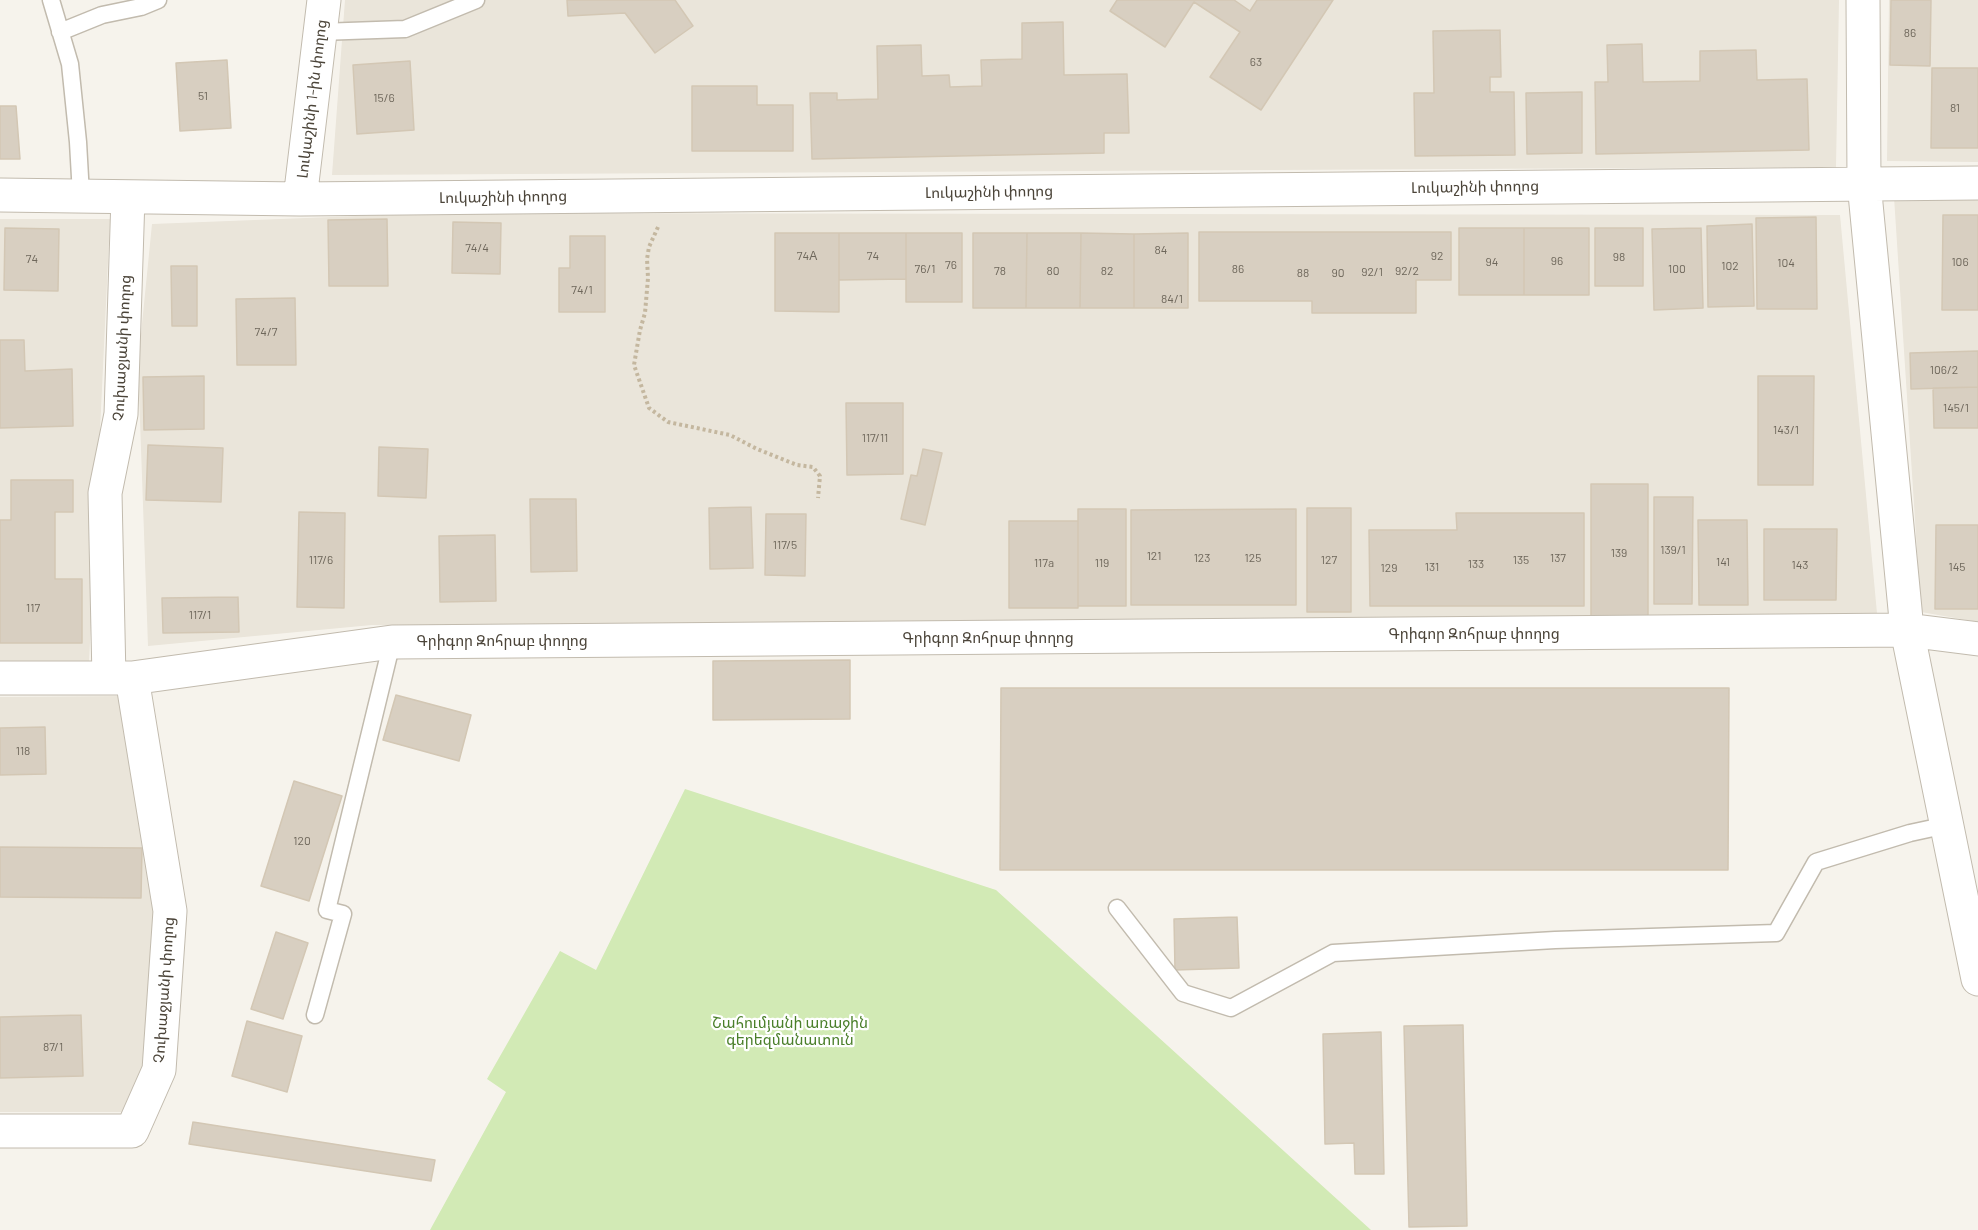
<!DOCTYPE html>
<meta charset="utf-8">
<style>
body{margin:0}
canvas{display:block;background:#f6f3ec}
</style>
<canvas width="1978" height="1230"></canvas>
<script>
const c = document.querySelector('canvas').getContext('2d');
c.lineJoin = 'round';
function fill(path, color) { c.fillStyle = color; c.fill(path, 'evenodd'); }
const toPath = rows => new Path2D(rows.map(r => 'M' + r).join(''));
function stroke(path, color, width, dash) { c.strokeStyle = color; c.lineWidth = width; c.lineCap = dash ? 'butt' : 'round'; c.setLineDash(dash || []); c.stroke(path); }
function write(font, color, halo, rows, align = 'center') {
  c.font = font + ' Barlow,"Noto Sans Armenian",sans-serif'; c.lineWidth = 4.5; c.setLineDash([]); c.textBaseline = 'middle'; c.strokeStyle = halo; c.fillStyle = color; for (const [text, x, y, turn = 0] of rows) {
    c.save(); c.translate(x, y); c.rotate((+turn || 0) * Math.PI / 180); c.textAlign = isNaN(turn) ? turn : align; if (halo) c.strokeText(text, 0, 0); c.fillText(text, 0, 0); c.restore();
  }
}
fill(toPath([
 [345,0,1839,0,1836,167,332,175],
 [1889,0,1978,0,1978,162,1887,161],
 [1894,197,1978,198,1978,622,1921,612],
 [434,213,1840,215,1878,624,372,625,148,646,138,364,152,224],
 [0,219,110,219,89,663,0,663],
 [128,696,159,919,140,1112,0,1112,0,697]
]), '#eae5da');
fill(toPath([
 [685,789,996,890,1371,1230,430,1230,506,1092,487,1079,560,951,596,970]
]), '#d2eab5');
const building = toPath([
 [567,0,675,0,693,26,655,53,625,13,568,16,567,0],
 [1117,0,1234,0,1250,11,1257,0,1333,0,1261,110,1210,77,1240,32,1194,2,1165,47,1110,11,1117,0],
 [1891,0,1931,0,1930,66,1890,65,1891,0],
 [1063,22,1064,75,1127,74,1129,133,1104,133,1104,153,812,159,810,93,837,93,837,100,878,99,877,46,921,45,922,76,949,75,950,87,982,86,981,60,1022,59,1022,23,1063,22],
 [1500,30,1501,77,1490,77,1490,92,1514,92,1515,155,1415,156,1414,93,1434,93,1433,31,1500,30],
 [1642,44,1643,82,1700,81,1700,51,1756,50,1757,80,1807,79,1809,150,1596,154,1595,82,1608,82,1607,45,1642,44],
 [227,60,231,128,180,131,176,63,227,60],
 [410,61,414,130,357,134,353,65,410,61],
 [1932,68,1978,68,1978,148,1931,148,1932,68],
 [692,86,757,86,757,105,793,105,793,151,692,151,692,86],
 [1582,92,1582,153,1527,154,1526,93,1582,92],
 [0,106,16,106,20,159,0,159,0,106],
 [1943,215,1978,215,1978,310,1942,310,1943,215],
 [1816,217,1817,309,1757,309,1756,218,1816,217],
 [387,219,388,286,329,286,328,220,387,219],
 [453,222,501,223,500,274,452,273,453,222],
 [1752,224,1754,306,1708,307,1707,226,1752,224],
 [5,228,59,229,58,291,4,290,5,228],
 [1459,228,1524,228,1524,295,1459,295,1459,228],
 [1524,228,1589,228,1589,295,1524,295,1524,228],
 [1595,228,1643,228,1643,286,1595,286,1595,228],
 [1701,228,1703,308,1654,310,1652,229,1701,228],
 [1199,232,1451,232,1451,280,1416,280,1416,313,1312,313,1312,301,1199,301,1199,232],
 [775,233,839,233,839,312,775,311,775,233],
 [839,233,906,233,906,279,839,280,839,233],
 [906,233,962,233,962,302,906,302,906,233],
 [973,233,1027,233,1026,308,973,308,973,233],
 [1027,233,1081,233,1080,308,1026,308,1027,233],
 [1081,233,1134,234,1134,308,1080,308,1081,233],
 [1188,233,1188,308,1134,308,1134,234,1188,233],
 [570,236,605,236,605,312,559,312,559,268,570,268,570,236],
 [171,266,197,266,197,326,172,326,171,266],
 [295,298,296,365,237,365,236,299,295,298],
 [0,340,24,340,25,371,72,369,73,426,0,428,0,340],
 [1978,351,1978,387,1911,389,1910,353,1978,351],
 [204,376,204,429,144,430,143,377,204,376],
 [1758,376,1814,376,1813,485,1758,485,1758,376],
 [1978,387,1978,428,1934,428,1933,388,1978,387],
 [846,403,903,403,903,474,847,475,846,403],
 [148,445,223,448,221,502,146,500,148,445],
 [379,447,428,449,426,498,378,496,379,447],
 [923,449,942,453,925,525,901,519,911,475,917,476,923,449],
 [11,480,73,480,73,512,55,512,55,579,82,579,82,643,0,643,0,520,11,520,11,480],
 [1591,484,1648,484,1648,621,1591,621,1591,484],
 [1654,497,1693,497,1692,604,1654,604,1654,497],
 [530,499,576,499,577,571,531,572,530,499],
 [751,507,753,568,710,569,709,508,751,507],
 [1307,508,1351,508,1351,612,1307,612,1307,508],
 [1078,509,1126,509,1126,606,1078,606,1078,509],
 [1296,509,1296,605,1131,605,1131,510,1296,509],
 [299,512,345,513,344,608,297,607,299,512],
 [1456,513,1584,513,1584,606,1370,606,1369,530,1457,530,1456,513],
 [766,514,806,514,805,576,765,575,766,514],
 [1698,520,1747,520,1748,605,1699,605,1698,520],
 [1009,521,1078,521,1078,608,1009,608,1009,521],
 [1936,525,1978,525,1978,609,1935,609,1936,525],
 [1764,529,1837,529,1836,600,1764,600,1764,529],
 [495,535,496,601,440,602,439,536,495,535],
 [238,597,239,632,163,633,162,598,238,597],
 [850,660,850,719,713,720,713,661,850,660],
 [1001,688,1729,688,1728,870,1000,870,1001,688],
 [396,695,471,715,459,761,383,740,396,695],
 [45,727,46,774,0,775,0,728,45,727],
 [294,781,342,796,309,901,261,886,294,781],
 [0,847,142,848,141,898,0,897,0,847],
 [1237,917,1239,968,1175,970,1174,919,1237,917],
 [276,932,308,943,283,1019,251,1009,276,932],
 [81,1015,83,1076,0,1078,0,1017,81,1015],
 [247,1021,302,1036,287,1092,232,1076,247,1021],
 [1463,1025,1467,1226,1409,1227,1404,1026,1463,1025],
 [1381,1032,1384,1174,1355,1174,1354,1143,1325,1144,1323,1034,1381,1032],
 [193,1122,435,1160,431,1181,189,1144,193,1122]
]);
fill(building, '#d8cfc1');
stroke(building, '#d3c7b4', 1.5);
const lane = toPath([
 [51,0,70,64,78,142,81,195],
 [60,32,102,15,141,7,158,0],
 [320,32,405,29,476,0],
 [1117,908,1183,993,1231,1008,1333,953,1555,940,1776,933,1816,862,1910,833,1947,825],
 [315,1015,343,914,327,910,392,642]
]);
const street = toPath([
 [1863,0,1864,183,1907,630,1978,979],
 [0,195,300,199,1978,183],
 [300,199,324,0],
 [0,678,132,678,392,642,1907,630,1978,639],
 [109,678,105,493,121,414,128,197],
 [0,1131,132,1131,159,1070,170,911,132,678]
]);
stroke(lane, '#c2bbae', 19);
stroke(street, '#c2bbae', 35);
stroke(toPath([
 [658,227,649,247,647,259,648,278,645,313,640,330,634,365,649,408,668,422,730,435,757,449,797,465,813,467,820,476,818,498]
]), '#c4b79f', 4, [3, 3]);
stroke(lane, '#fff', 16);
stroke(street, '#fff', 33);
write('12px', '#6e675b', null, [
 ["86",1910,33],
 ["63",1256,62],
 ["51",203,96],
 ["15/6",384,98],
 ["81",1955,108],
 ["74/4",477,248],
 ["84",1161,250],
 ["74А",807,256],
 ["74",873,256],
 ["92",1437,256],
 ["98",1619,257],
 ["74",32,259],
 ["96",1557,261],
 ["94",1492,262],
 ["106",1960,262],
 ["104",1786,263],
 ["76",951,265],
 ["102",1730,266],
 ["76/1",925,269],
 ["86",1238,269],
 ["100",1677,269],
 ["78",1000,271],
 ["80",1053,271],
 ["82",1107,271],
 ["92/2",1407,271],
 ["92/1",1372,272],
 ["88",1303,273],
 ["90",1338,273],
 ["74/1",582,290],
 ["84/1",1172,299],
 ["74/7",266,332],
 ["106/2",1944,370],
 ["145/1",1956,408],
 ["143/1",1786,430],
 ["117/11",875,438],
 ["117/5",785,545],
 ["139/1",1673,550],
 ["139",1619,553],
 ["121",1154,556],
 ["123",1202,558],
 ["125",1253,558],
 ["137",1558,558],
 ["117/6",321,560],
 ["127",1329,560],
 ["135",1521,560],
 ["141",1723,562],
 ["117a",1044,563],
 ["119",1102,563],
 ["133",1476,564],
 ["143",1800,565],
 ["131",1432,567],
 ["145",1957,567],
 ["129",1389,568],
 ["117",33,608],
 ["117/1",200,615],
 ["118",23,751],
 ["120",302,841],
 ["87/1",53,1047]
]);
write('15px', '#4b4439', '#fff', [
 ["Լուկաշինի 1-ին փողոց",312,99,-83],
 ["Լուկաշինի փողոց",1475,187,-1],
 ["Լուկաշինի փողոց",989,192,-1],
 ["Լուկաշինի փողոց",503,197,-1],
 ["Չուխաջյանի փողոց",122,348,-87],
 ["Գրիգոր Զոհրաբ փողոց",1474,634],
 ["Գրիգոր Զոհրաբ փողոց",988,638],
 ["Գրիգոր Զոհրաբ փողոց",502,641],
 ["Չուխաջյանի փողոց",164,990,-86]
]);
write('15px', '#4a7f2a', '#fff', [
 ["Շահումյանի առաջին",790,1023],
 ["գերեզմանատուն",790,1040]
]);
</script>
